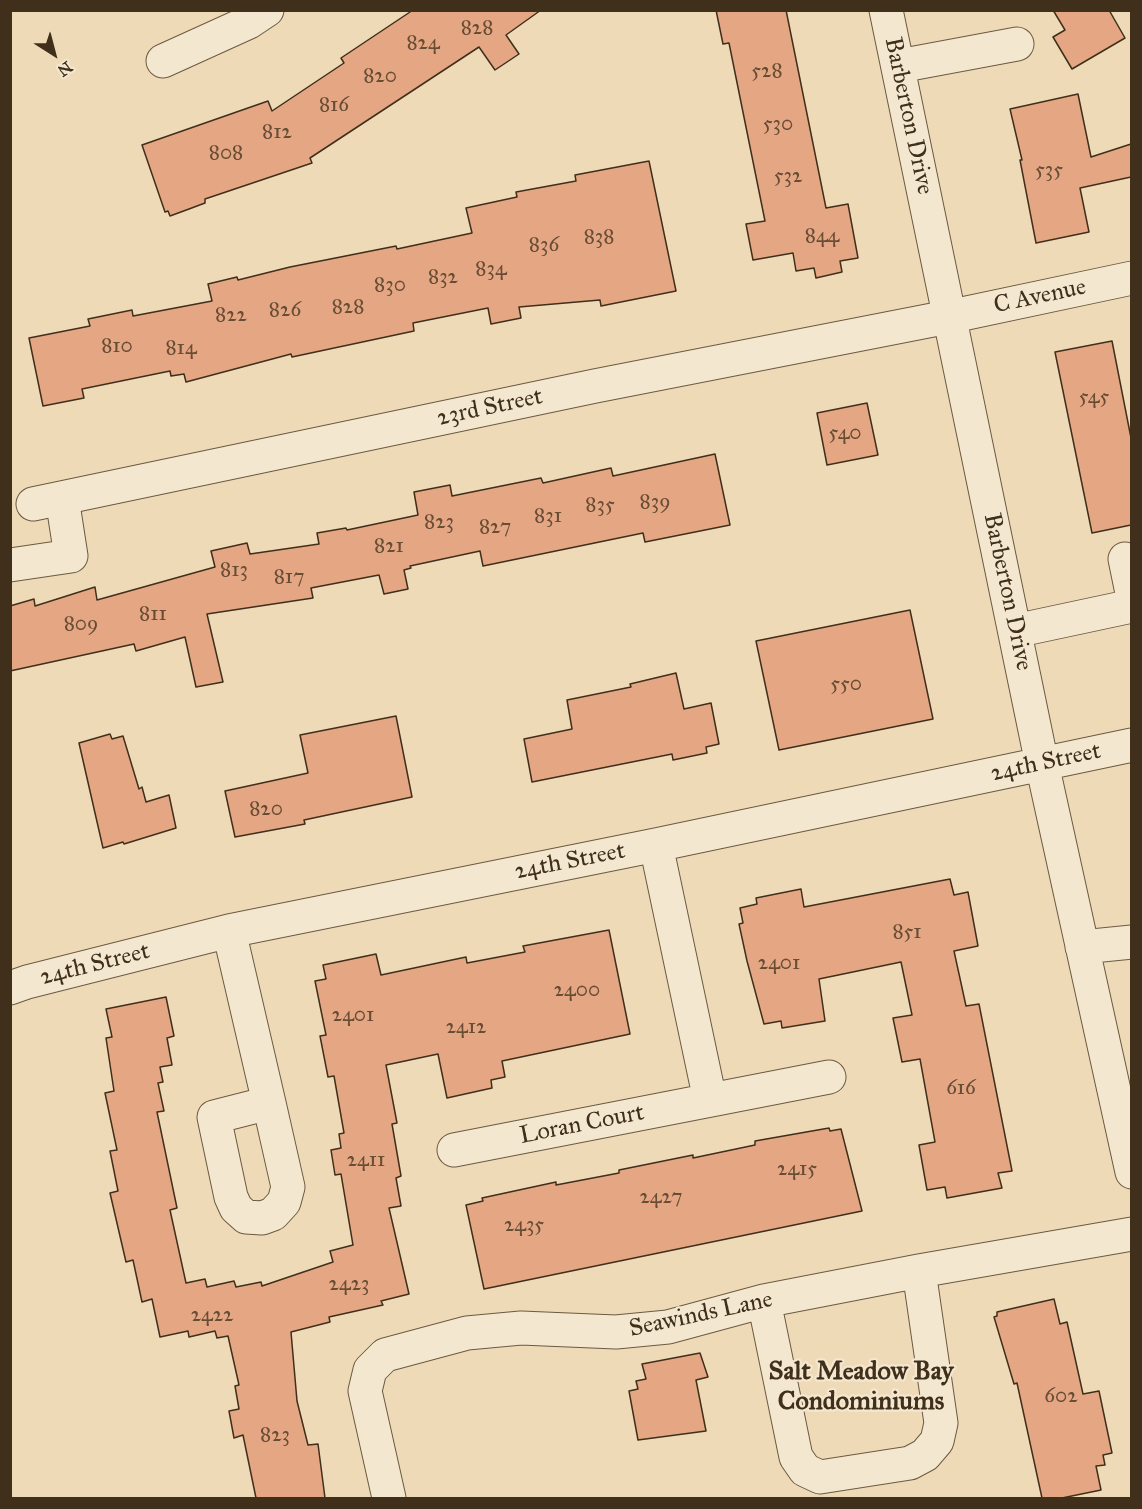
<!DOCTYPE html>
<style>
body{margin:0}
#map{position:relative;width:1142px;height:1509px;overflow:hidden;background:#eedab6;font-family:"IM FELL Great Primer",serif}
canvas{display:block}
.frame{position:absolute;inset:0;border:12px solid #3f2f1b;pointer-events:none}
.north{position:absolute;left:24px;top:24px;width:60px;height:60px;-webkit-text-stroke:4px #f4e7d0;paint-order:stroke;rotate:144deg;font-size:16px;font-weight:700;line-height:24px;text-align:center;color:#3f2f1b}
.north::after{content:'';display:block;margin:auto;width:21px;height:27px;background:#3f2f1b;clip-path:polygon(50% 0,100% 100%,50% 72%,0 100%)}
</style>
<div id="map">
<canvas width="1142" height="1509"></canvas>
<div class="frame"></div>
<div class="north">N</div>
</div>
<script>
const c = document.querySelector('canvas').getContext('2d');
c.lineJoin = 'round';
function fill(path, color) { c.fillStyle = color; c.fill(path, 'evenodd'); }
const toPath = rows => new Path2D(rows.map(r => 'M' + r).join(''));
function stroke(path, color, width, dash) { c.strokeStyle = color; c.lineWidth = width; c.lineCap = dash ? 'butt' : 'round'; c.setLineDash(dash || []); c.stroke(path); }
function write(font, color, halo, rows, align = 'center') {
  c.font = font + ' "IM FELL Great Primer",serif'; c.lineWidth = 4.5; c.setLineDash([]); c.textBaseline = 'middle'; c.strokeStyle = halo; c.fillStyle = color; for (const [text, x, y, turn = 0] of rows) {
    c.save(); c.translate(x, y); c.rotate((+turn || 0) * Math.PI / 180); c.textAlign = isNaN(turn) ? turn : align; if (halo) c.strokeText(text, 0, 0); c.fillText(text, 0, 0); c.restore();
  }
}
const building = toPath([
 [413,10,541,10,506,35,519,54,495,70,479,47,310,158,312,163,205,199,205,203,189,209,170,216,168,211,165,212,142,145,268,101,272,111,344,63,341,58,413,10],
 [716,10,786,10,826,208,848,204,858,258,840,261,842,272,816,278,814,268,796,271,793,253,753,260,746,224,765,221,729,43,723,44,716,10],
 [1053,10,1109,10,1125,38,1072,69,1053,37,1065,30,1053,10],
 [1078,94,1091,157,1131,144,1131,177,1080,188,1089,232,1036,243,1020,160,1022,160,1010,109,1078,94],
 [649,161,676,291,601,306,600,300,519,307,521,318,491,324,488,308,413,323,414,331,292,357,291,354,186,382,184,374,171,376,170,371,82,389,84,398,43,406,29,338,90,326,88,319,132,310,133,316,212,301,208,284,237,277,238,280,290,267,396,246,397,249,472,233,466,208,517,197,516,192,576,181,575,175,649,161],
 [1112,341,1131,438,1131,525,1092,533,1055,352,1112,341],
 [867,403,878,455,827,465,817,413,867,403],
 [715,454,730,525,645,542,643,533,483,566,480,551,410,566,411,568,404,570,408,589,384,594,379,575,311,588,313,598,207,614,223,682,196,687,185,637,136,651,134,644,10,671,10,606,34,599,35,606,95,587,97,600,215,567,211,551,247,543,250,554,319,544,317,533,346,528,347,530,418,515,414,492,450,485,452,496,541,478,543,483,611,468,613,476,715,454],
 [910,610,933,719,779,750,756,641,910,610],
 [676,673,684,709,711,703,719,744,706,747,707,753,673,760,672,754,532,782,524,739,572,729,567,700,631,687,630,684,676,673],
 [396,716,412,797,304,820,305,824,235,837,225,791,308,773,300,735,396,716],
 [110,734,112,739,123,736,139,789,142,787,146,802,169,795,176,828,124,844,123,842,103,848,79,743,110,734],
 [950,879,954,895,968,892,978,946,954,951,966,1006,979,1004,1012,1171,998,1173,1002,1188,947,1198,945,1187,927,1190,919,1145,935,1142,920,1059,902,1062,893,1018,912,1015,901,962,819,979,825,1021,782,1028,781,1021,764,1024,747,961,739,924,743,923,740,908,757,904,756,898,801,889,804,907,950,879],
 [609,930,630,1034,502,1061,505,1077,491,1080,492,1088,447,1098,438,1054,386,1065,397,1123,392,1124,401,1176,396,1178,401,1206,389,1208,409,1294,381,1301,383,1305,329,1317,330,1322,291,1332,297,1401,308,1445,318,1444,325,1498,256,1498,243,1435,234,1438,229,1411,239,1409,235,1386,239,1385,228,1336,217,1338,215,1331,189,1337,188,1331,160,1337,152,1299,142,1302,133,1260,126,1262,110,1193,118,1191,110,1151,117,1150,105,1093,114,1091,106,1038,112,1037,106,1009,166,997,174,1036,167,1038,172,1065,160,1067,163,1082,158,1083,164,1111,157,1112,177,1208,170,1210,186,1283,205,1279,207,1287,234,1281,236,1287,261,1282,262,1286,333,1262,330,1251,353,1245,341,1174,335,1175,331,1150,341,1148,339,1134,344,1133,334,1076,328,1077,320,1036,326,1035,315,981,326,979,323,965,376,954,381,975,466,957,467,963,525,952,523,946,609,930],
 [829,1128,830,1131,841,1129,862,1211,484,1289,466,1205,483,1201,482,1198,556,1182,556,1185,619,1173,619,1170,693,1155,693,1158,755,1145,755,1141,829,1128],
 [1054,1299,1060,1324,1067,1322,1083,1394,1099,1391,1112,1453,1103,1455,1105,1465,1096,1466,1101,1490,1062,1498,1042,1498,1017,1383,1014,1384,994,1317,997,1316,997,1312,1054,1299],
 [700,1353,708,1377,696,1380,706,1431,638,1440,629,1391,638,1389,636,1381,646,1379,642,1364,700,1353]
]);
fill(building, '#e5a684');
stroke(building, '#3f2f1b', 1.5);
const minor = toPath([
 [886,10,1042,764,1132,1172],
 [163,61,249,22,267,10],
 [899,66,1017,44],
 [33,504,595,386,948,317,1132,278],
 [1125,559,1132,593],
 [10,565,71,556,62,498],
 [1015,631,1132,606],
 [656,845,710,1100],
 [229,931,236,961,269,1103,288,1187,284,1202,273,1214,262,1218,246,1217,236,1208,231,1197,214,1117,269,1103],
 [1082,947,1132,942],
 [10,988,27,982,229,931,656,845,1132,745],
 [454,1150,829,1077],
 [764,1301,796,1457,805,1470,820,1477,910,1463,925,1455,937,1441,941,1423,919,1271],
 [389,1498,365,1391,370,1370,385,1355,467,1333,521,1328,616,1332,668,1327,764,1301,919,1271,1132,1234]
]);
stroke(minor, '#6b5a42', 35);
stroke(minor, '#f4e7d0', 33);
write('21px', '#684d35', null, [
 ["828",477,29],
 ["824",423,44],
 ["528",767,72],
 ["820",380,77],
 ["816",334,106],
 ["530",778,125],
 ["812",277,133],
 ["808",226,154],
 ["535",1049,171],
 ["532",788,177],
 ["844",822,237],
 ["838",599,238],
 ["836",544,246],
 ["834",491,270],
 ["832",443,278],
 ["830",390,286],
 ["828",348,308],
 ["826",285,311],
 ["822",231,316],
 ["810",117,347],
 ["814",181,349],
 ["545",1094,398],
 ["540",845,434],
 ["839",655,503],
 ["835",600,506],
 ["831",548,517],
 ["823",439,523],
 ["827",495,528],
 ["821",389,547],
 ["813",234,571],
 ["817",289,578],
 ["811",153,615],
 ["809",81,625],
 ["550",846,685],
 ["820",266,810],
 ["851",907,933],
 ["2401",779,964],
 ["2400",577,991],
 ["2401",353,1016],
 ["2412",466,1028],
 ["616",961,1089],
 ["2411",366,1161],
 ["2415",797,1170],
 ["2427",661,1198],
 ["2435",524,1226],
 ["2423",349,1285],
 ["2422",212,1316],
 ["602",1061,1397],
 ["823",275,1436]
]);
write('24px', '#3f2f1b', '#f4e7d0', [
 ["Barberton Drive",908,116,78],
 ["C Avenue",1040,297,-12],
 ["23rd Street",490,408,-12],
 ["Barberton Drive",1007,592,78],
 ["24th Street",1046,763,-12],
 ["24th Street",570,862,-11],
 ["24th Street",95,965,-14],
 ["Loran Court",582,1125,-11],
 ["Seawinds Lane",701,1315,-12]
]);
write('bold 26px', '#3f2f1b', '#f4e7d0', [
 ["Salt Meadow Bay",861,1373],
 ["Condominiums",861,1403]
]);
</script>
